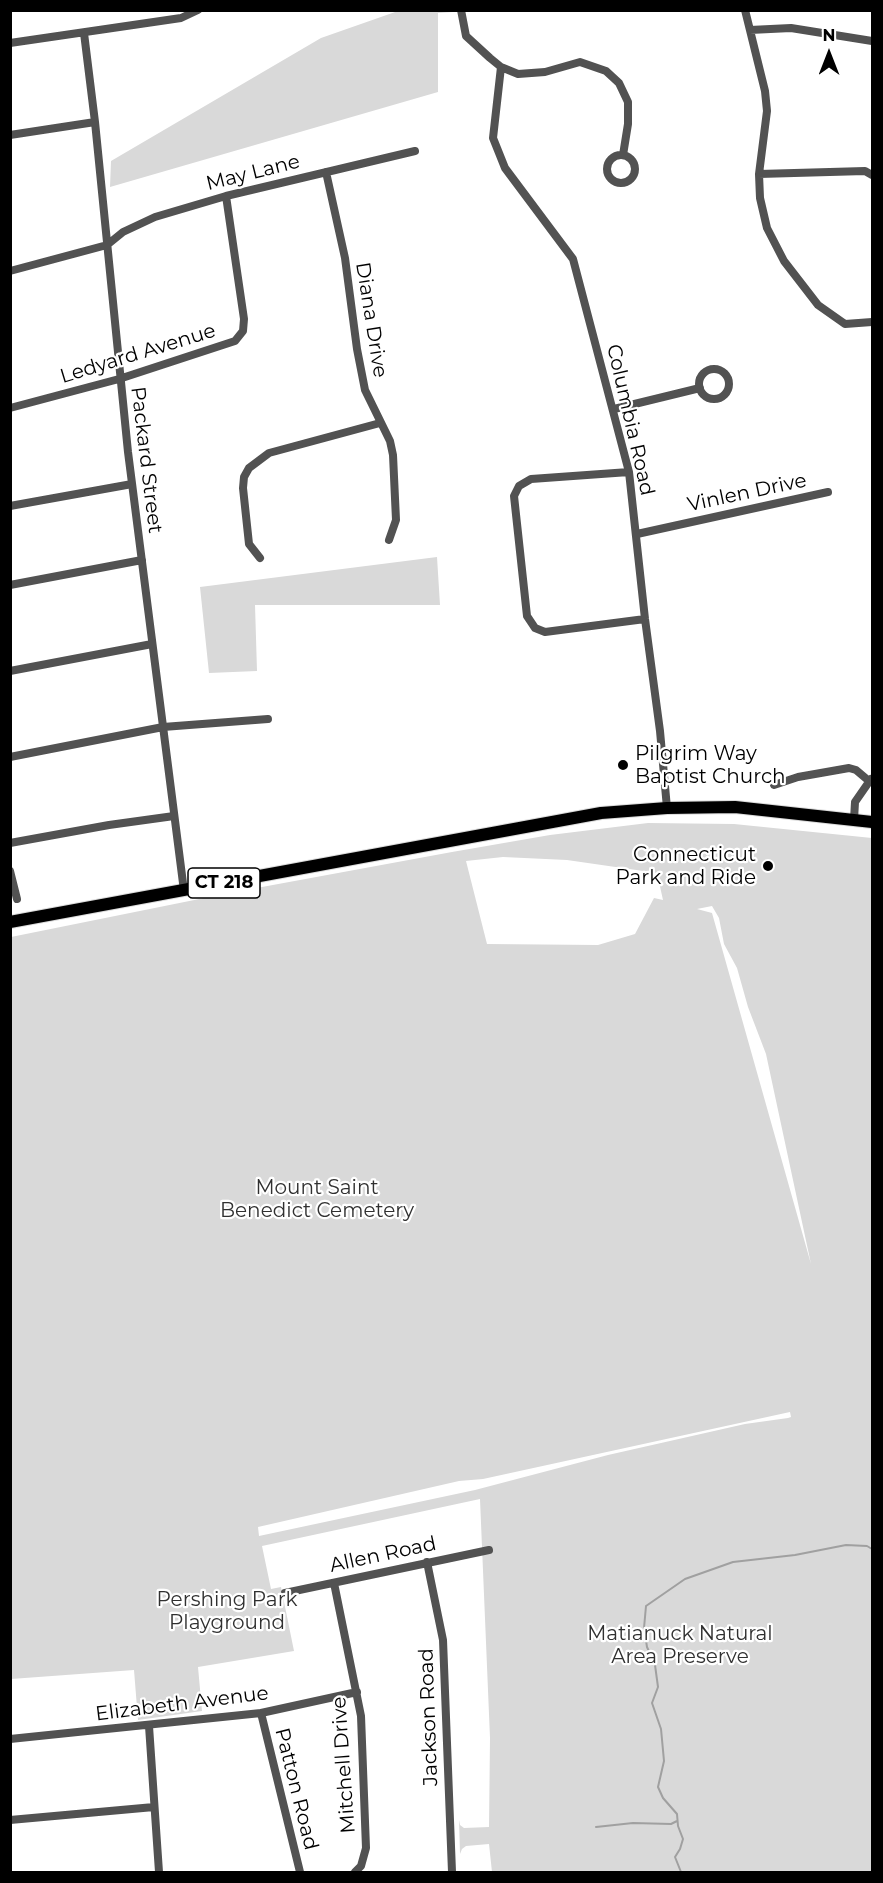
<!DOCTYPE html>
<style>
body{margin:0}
#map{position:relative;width:883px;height:1883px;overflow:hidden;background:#fff;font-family:Montserrat,sans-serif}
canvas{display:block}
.frame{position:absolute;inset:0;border:12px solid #000;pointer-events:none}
.north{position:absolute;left:799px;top:24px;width:60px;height:60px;-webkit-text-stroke:4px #fff;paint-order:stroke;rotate:0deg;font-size:16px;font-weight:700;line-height:24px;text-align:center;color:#000}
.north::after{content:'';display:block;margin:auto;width:21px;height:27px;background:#000;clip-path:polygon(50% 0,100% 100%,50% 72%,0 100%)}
</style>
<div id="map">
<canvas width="883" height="1883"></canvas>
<div class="frame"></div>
<div class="north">N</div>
</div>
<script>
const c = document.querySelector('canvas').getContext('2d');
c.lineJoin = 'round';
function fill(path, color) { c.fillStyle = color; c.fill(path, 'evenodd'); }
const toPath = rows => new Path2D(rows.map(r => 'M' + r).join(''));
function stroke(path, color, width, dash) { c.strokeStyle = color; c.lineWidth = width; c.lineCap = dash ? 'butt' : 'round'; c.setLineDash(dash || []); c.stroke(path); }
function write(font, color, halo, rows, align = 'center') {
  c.font = font + ' Montserrat,sans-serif'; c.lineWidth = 4.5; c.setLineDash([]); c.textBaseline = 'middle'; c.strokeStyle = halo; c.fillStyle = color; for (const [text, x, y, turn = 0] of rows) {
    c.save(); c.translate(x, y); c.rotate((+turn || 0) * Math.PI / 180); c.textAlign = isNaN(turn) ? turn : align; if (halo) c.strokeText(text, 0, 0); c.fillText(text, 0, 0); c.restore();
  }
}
fill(toPath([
 [398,11,468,11,438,13,438,92,110,187,111,161,321,38],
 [437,557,440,605,255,605,257,671,209,673,200,587],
 [648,823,734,824,872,838,872,1872,492,1872,489,1844,466,1846,462,1849,460,1854,459,1820,460,1825,464,1828,489,1827,490,1738,480,1499,262,1546,271,1589,281,1587,294,1651,198,1667,202,1711,138,1720,134,1670,11,1679,11,937,224,894,452,852,550,835],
 [503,857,567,860,657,873,663,900,654,898,635,934,598,945,487,944,466,861],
 [712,906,719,918,724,944,737,968,748,1007,766,1054,811,1264,712,913,697,909],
 [790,1412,791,1417,788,1418,745,1424,608,1455,475,1490,259,1536,258,1527,459,1481,483,1479]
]), '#d9d9d9');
stroke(toPath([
 [596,1827,633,1823,671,1824,677,1821],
 [681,1872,675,1857,680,1849,683,1839,678,1826,677,1814,663,1798,658,1787,664,1761,661,1729,652,1703,658,1687,655,1665,647,1647,644,1628,646,1606,685,1579,733,1562,795,1555,846,1545,867,1546,872,1549]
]), '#a0a0a0', 2);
const primary = toPath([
 [10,922,601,813,667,808,735,807,872,822]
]);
stroke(primary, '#dbdbdb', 14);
stroke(toPath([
 [461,10,466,36,490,58,501,67,518,74,545,72,580,62,606,71,619,83,628,102,628,124,623,155],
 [745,10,765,91,767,111,759,174,760,198,767,228,784,261,818,305,845,324,872,322],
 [750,30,791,28,872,41],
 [84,33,95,122,128,452,184,891],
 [10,43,181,18,198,10],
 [501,67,493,138,505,168,573,259,629,472,645,619,660,731,667,808],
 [10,135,95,122],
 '607 169a14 14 0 1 1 28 0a14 14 0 1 1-28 0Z',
 [326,172,345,258,357,349,365,390,390,441,393,455,396,520,389,540],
 [759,174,865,171,872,175],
 [10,271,107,245,123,232,155,217,226,196,415,151],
 '699 384a15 15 0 1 1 30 0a15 15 0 1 1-30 0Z',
 [10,408,119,379,235,341,243,331,244,319,226,196],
 [614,409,700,388],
 [629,472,531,479,519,486,514,496,527,616,535,628,545,632,645,619],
 [10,506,132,484],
 [637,534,828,492],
 [260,558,249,544,243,488,244,477,249,468,269,453,380,423],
 [10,585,142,560],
 [10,671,152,644],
 [10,757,163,727,268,719],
 [774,785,798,777,849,768,856,770,869,781],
 [854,820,855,802,871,779],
 [10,843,109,825,174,816],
 [10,871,17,899],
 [427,1562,443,1640,452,1872],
 [334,1583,361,1716,366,1848,361,1866,355,1872],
 [285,1593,489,1550],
 [261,1713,300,1872],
 [149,1726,159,1872],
 [10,1739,261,1713,357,1692],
 [10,1820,154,1807]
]), '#525252', 8);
stroke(primary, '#000', 12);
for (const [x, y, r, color] of [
 [623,765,6,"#000"],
 [768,866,6,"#000"]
]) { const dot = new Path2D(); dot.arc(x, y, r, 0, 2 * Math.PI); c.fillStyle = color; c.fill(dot); stroke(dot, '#fff', 2); }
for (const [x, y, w] of [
 [224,883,72]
]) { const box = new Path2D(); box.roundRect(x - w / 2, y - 15, w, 30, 4.5); c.fillStyle = '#fff'; c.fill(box); stroke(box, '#000', 1.5); }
write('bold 18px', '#000', null, [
 ["CT 218",224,883]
]);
write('20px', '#000', '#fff', [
 ["May Lane",253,173,-14],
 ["Diana Drive",371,320,81],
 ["Ledyard Avenue",138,354,-17],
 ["Columbia Road",630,420,77],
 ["Packard Street",146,460,83],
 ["Vinlen Drive",747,493,-12],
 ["Allen Road",383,1555,-12],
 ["Elizabeth Avenue",182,1704,-7],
 ["Jackson Road",429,1717,-92],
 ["Mitchell Drive",344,1765,-94],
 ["Patton Road",296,1789,76]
]);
write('20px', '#000', '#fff', [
 ["Pilgrim Way",635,754],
 ["Baptist Church",635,777],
 ["Connecticut",756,855,"right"],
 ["Park and Ride",756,878,"right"]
], 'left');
write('20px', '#303030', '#fff', [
 ["Mount Saint",317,1188],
 ["Benedict Cemetery",317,1211],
 ["Pershing Park",227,1600],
 ["Playground",227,1623],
 ["Matianuck Natural",680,1634],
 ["Area Preserve",680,1657]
]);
</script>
